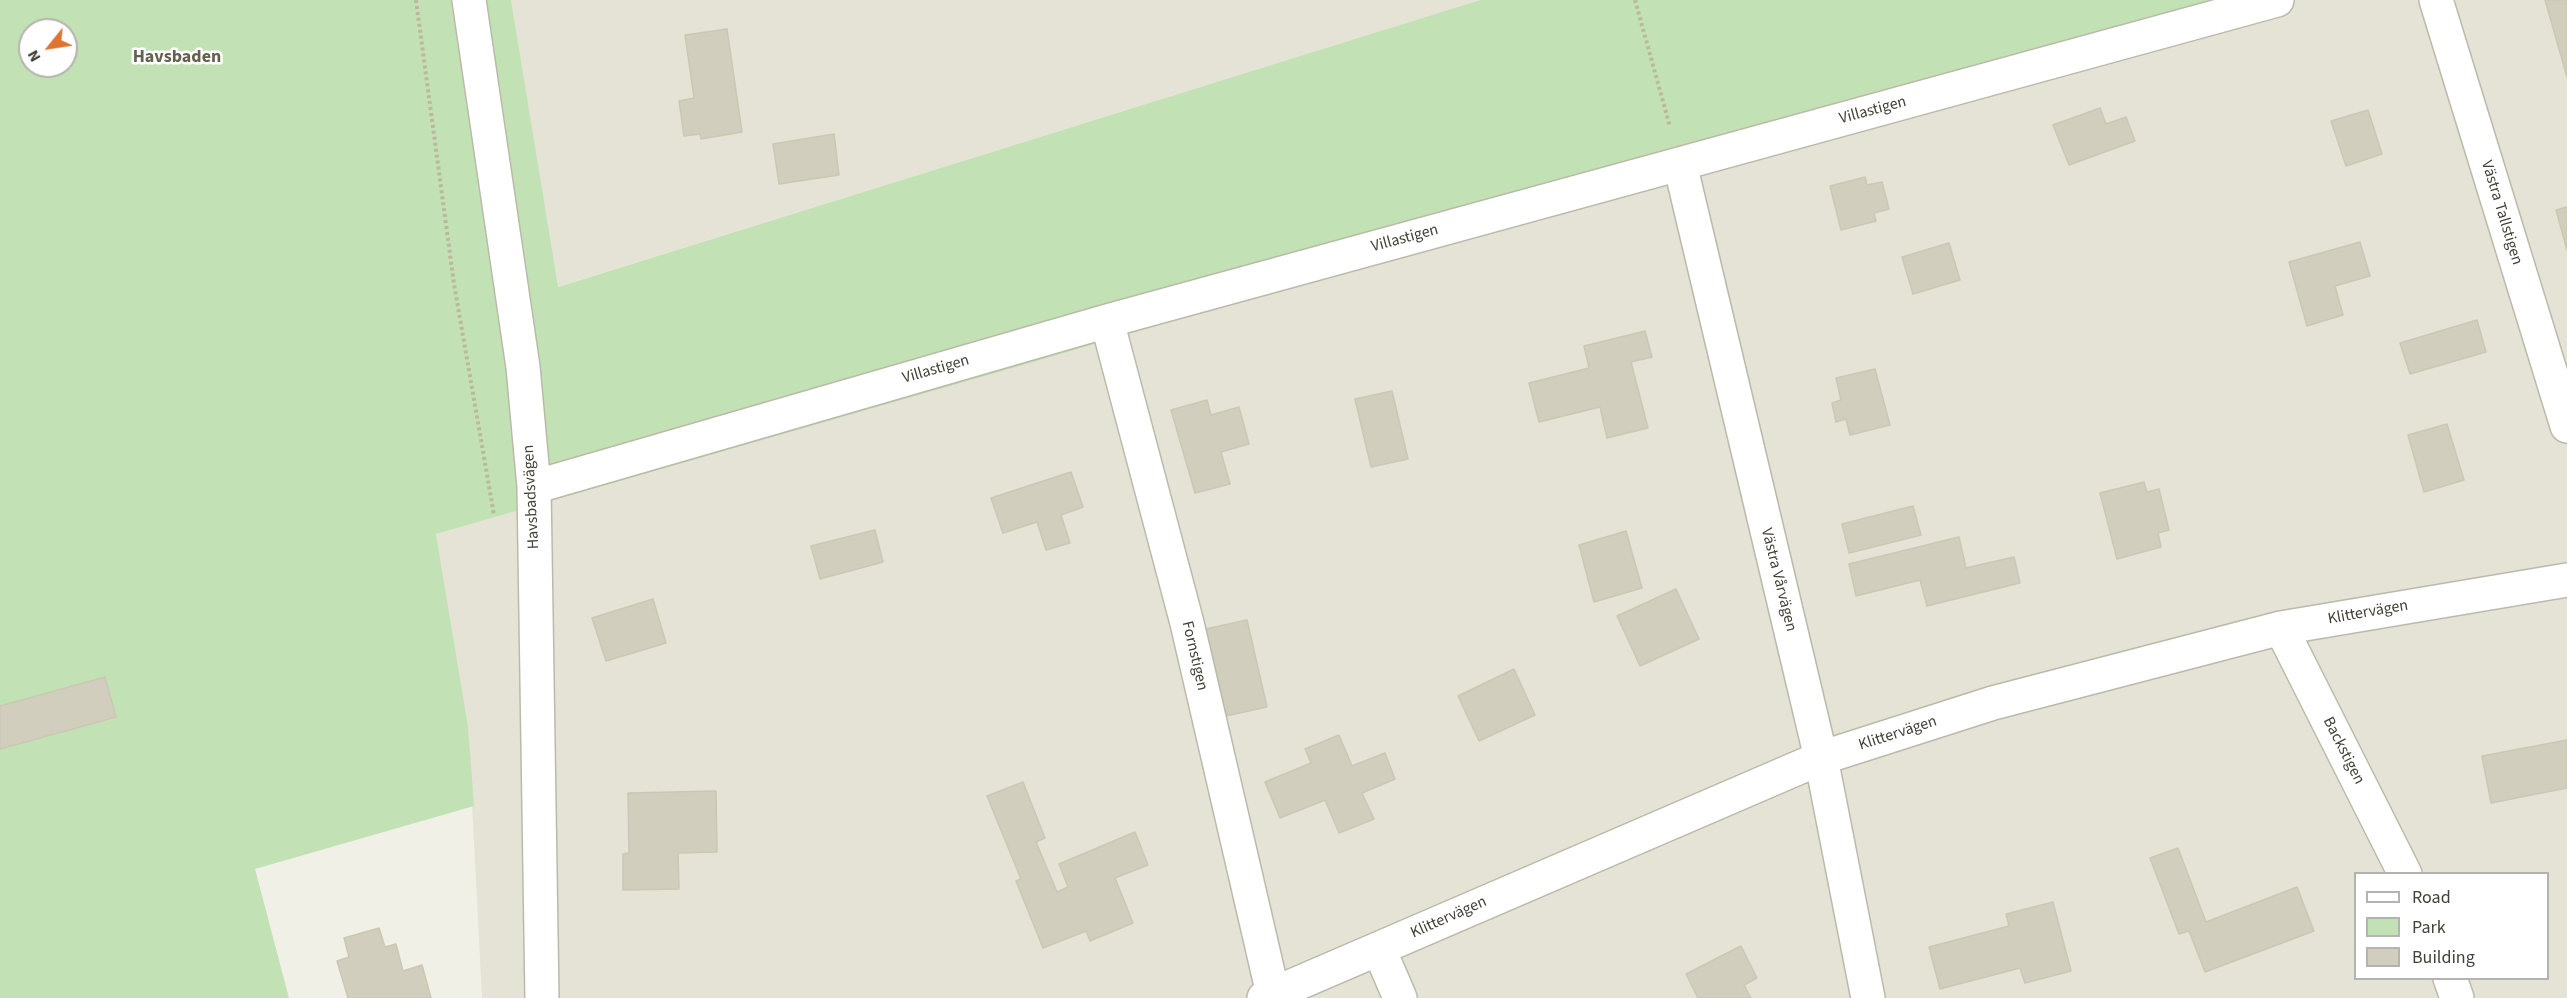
<!DOCTYPE html>
<meta charset="utf-8">
<style>
body{margin:0}
#map{position:relative;width:2567px;height:998px;overflow:hidden;background:#f1f0e7;font-family:"Source Sans 3",sans-serif}
canvas{display:block}
.legend{position:absolute;left:2354px;top:872px;width:195px;height:108px;box-sizing:border-box;background:#fff;border:2px solid #b4b3af;margin:0;padding:8px 10px;list-style:none;font-size:18px;color:#434137}
.legend li{display:flex;align-items:center;gap:12px;height:30px}
.legend b{width:30px;border:2px solid #b4b3af}
.north{position:absolute;left:18px;top:18px;width:60px;height:60px;box-sizing:border-box;background:#fff;border:2px solid #b4b3af;border-radius:50%;rotate:240deg;font-size:16px;font-weight:700;line-height:24px;text-align:center;color:#434137}
.north::after{content:'';display:block;margin:auto;width:21px;height:27px;background:#df7330;clip-path:polygon(50% 0,100% 100%,50% 72%,0 100%)}
</style>
<div id="map">
<canvas width="2567" height="998"></canvas>
<ul class="legend">
<li><b style="height:8px;background:#fff"></b>Road</li>
<li><b style="height:16px;background:#c2e1b4"></b>Park</li>
<li><b style="height:16px;background:#d1cebe"></b>Building</li>
</ul>
<div class="north">N</div>
</div>
<script>
const c = document.querySelector('canvas').getContext('2d');
c.lineJoin = 'round';
function fill(path, color) { c.fillStyle = color; c.fill(path, 'evenodd'); }
const toPath = rows => new Path2D(rows.map(r => 'M' + r).join(''));
function stroke(path, color, width, dash) { c.strokeStyle = color; c.lineWidth = width; c.lineCap = dash ? 'butt' : 'round'; c.setLineDash(dash || []); c.stroke(path); }
function write(font, color, halo, rows, align = 'center') {
  c.font = font + ' "Source Sans 3",sans-serif'; c.lineWidth = 5; c.setLineDash([]); c.textBaseline = 'middle'; c.strokeStyle = halo; c.fillStyle = color; for (const [text, x, y, turn = 0] of rows) {
    c.save(); c.translate(x, y); c.rotate((+turn || 0) * Math.PI / 180); c.textAlign = isNaN(turn) ? turn : align; if (halo) c.strokeText(text, 0, 0); c.fillText(text, 0, 0); c.restore();
  }
}
fill(toPath([
 [511,0,1480,0,557,287],
 [2271,0,2567,0,2567,998,482,998,468,726,436,534,1020,366],
 [2356,874,2548,874,2548,978,2356,978]
]), '#e4e3d5');
fill(toPath([
 [0,0,511,0,558,287,1480,0,2271,0,1020,366,436,534,468,726,474,806,255,869,289,998,0,998],
 [30,30,66,30,66,66,30,66]
]), '#c2e1b4');
const building = toPath([
 [2545,0,2567,0,2567,77,2545,0],
 [727,29,742,132,701,139,700,134,684,136,679,101,694,98,685,35,727,29],
 [2100,108,2106,124,2126,117,2135,141,2069,165,2053,125,2100,108],
 [2368,110,2382,154,2346,166,2331,121,2368,110],
 [834,134,839,175,779,184,773,144,834,134],
 [1865,177,1867,185,1882,182,1889,209,1874,213,1876,221,1841,230,1830,186,1865,177],
 [2567,207,2567,250,2556,210,2567,207],
 [2360,242,2370,276,2335,286,2343,315,2307,326,2289,262,2360,242],
 [1949,243,1960,280,1913,294,1902,257,1949,243],
 [2477,320,2486,352,2410,374,2400,343,2477,320],
 [1645,331,1652,357,1631,362,1648,428,1607,438,1600,407,1539,422,1529,383,1589,368,1584,346,1645,331],
 [1875,369,1890,425,1850,435,1846,419,1836,422,1832,403,1841,400,1836,378,1875,369],
 [1392,391,1408,459,1371,467,1355,399,1392,391],
 [1207,400,1211,415,1239,407,1249,444,1221,452,1230,484,1195,493,1171,410,1207,400],
 [2447,424,2464,480,2424,492,2408,435,2447,424],
 [1071,472,1083,507,1061,515,1070,543,1046,550,1037,522,1003,533,991,498,1071,472],
 [2144,482,2147,492,2159,489,2169,530,2158,533,2161,547,2117,559,2100,493,2144,482],
 [1913,506,1921,535,1849,553,1842,524,1913,506],
 [875,530,883,562,820,579,811,546,875,530],
 [1626,531,1642,588,1594,602,1579,545,1626,531],
 [1959,537,1966,568,2014,557,2020,583,1927,606,1920,580,1856,596,1849,564,1959,537],
 [1676,589,1699,639,1640,666,1617,616,1676,589],
 [653,599,666,643,606,661,592,618,653,599],
 [1247,620,1267,707,1226,716,1206,629,1247,620],
 [1514,669,1535,715,1479,741,1458,696,1514,669],
 [105,677,116,717,0,749,0,706,105,677],
 [1339,735,1352,766,1385,753,1395,779,1362,793,1374,819,1339,833,1325,800,1280,818,1265,782,1311,763,1305,749,1339,735],
 [2567,740,2567,788,2491,803,2482,756,2567,740],
 [1023,782,1045,838,1036,842,1057,892,1068,887,1059,864,1135,832,1148,865,1115,878,1133,923,1090,941,1086,931,1043,948,1016,881,1021,879,987,796,1023,782],
 [716,791,717,852,678,853,679,889,623,890,623,854,629,853,628,793,716,791],
 [2178,848,2206,922,2297,887,2314,931,2205,972,2189,931,2179,934,2150,858,2178,848],
 [2053,902,2071,971,2025,983,2020,968,1940,989,1929,947,2009,926,2006,914,2053,902],
 [379,928,385,947,396,944,403,971,422,965,431,998,348,998,337,961,349,957,344,938,379,928],
 [1741,946,1757,978,1744,985,1751,998,1698,998,1686,974,1741,946]
]);
fill(building, '#d1cebe');
stroke(building, '#cbc7b2', 1.5);
const minor = toPath([
 [469,0,523,367,534,487,542,998],
 [2436,0,2567,426],
 [1680,164,1821,758,1868,998],
 [1107,321,1187,623,1273,994],
 [534,487,1107,321,2277,0],
 [2281,628,2405,874],
 [1379,949,1400,998],
 [2450,978,2457,998],
 [1264,998,1821,758,1993,703,2281,628,2567,580]
]);
stroke(minor, '#bbbaaa', 36);
stroke(toPath([
 [416,0,454,284,494,515],
 [1635,0,1670,127]
]), '#bbb89e', 4, [3, 3]);
stroke(minor, '#fff', 33);
write('16px', '#434137', '#fff', [
 ["Villastigen",1873,111,-15],
 ["Västra Tallstigen",2501,213,73],
 ["Villastigen",1405,239,-15],
 ["Villastigen",936,370,-16],
 ["Havsbadsvägen",532,497,-93],
 ["Västra Vårvägen",1778,580,76],
 ["Klittervägen",2368,613,-10],
 ["Fornstigen",1194,656,77],
 ["Klittervägen",1898,734,-18],
 ["Backstigen",2343,751,63],
 ["Klittervägen",1449,918,-24]
]);
write('bold 18px', '#65614f', '#fff', [
 ["Havsbaden",177,58]
]);
</script>
